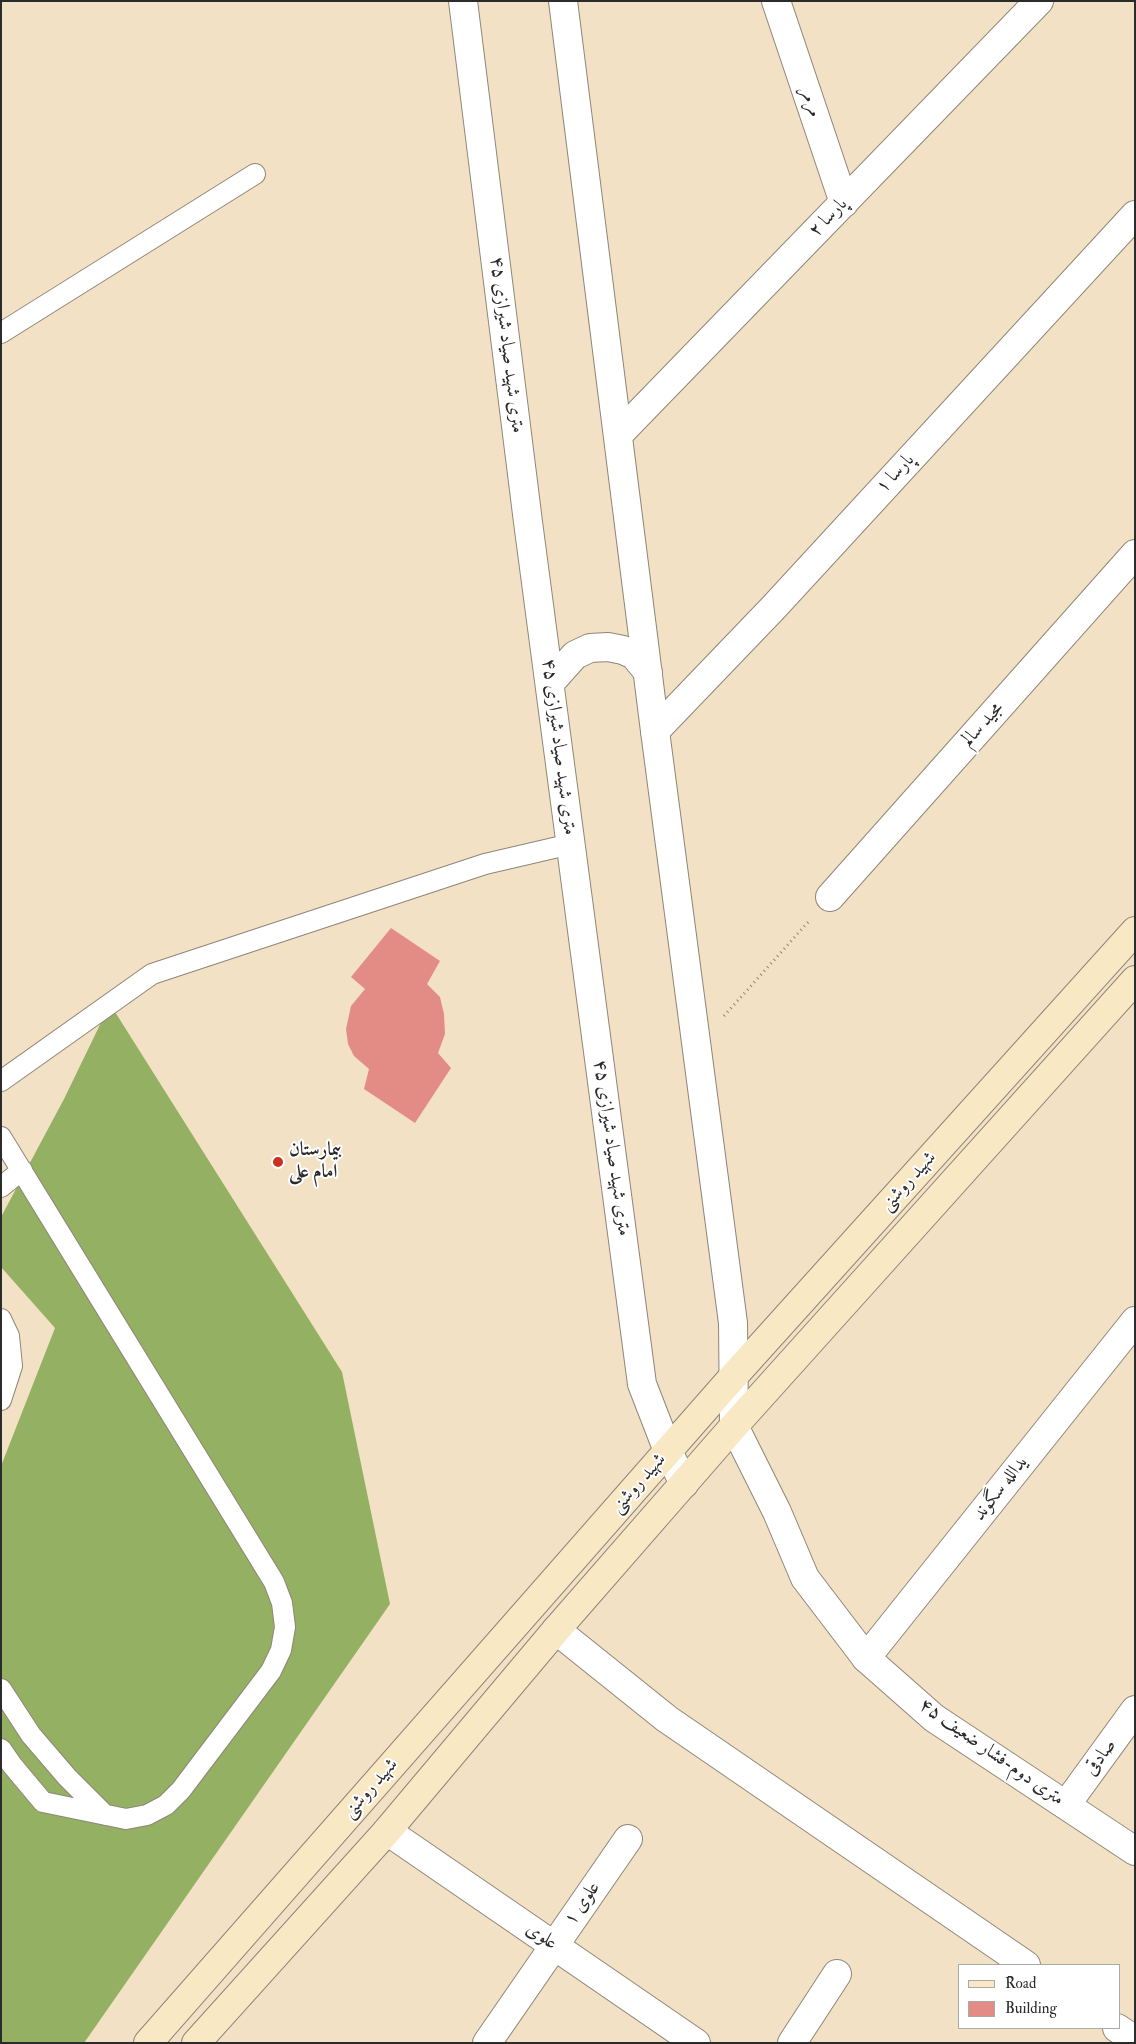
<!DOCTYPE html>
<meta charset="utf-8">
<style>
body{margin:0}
#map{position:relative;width:1136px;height:2044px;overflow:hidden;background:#f3e1c5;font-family:"IM FELL Double Pica",serif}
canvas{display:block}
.frame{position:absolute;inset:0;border:2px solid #2b2b2b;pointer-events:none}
.legend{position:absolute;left:958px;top:1964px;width:162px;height:65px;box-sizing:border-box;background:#fff;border:1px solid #aaa;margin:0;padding:6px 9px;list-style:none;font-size:15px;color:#2b2b2b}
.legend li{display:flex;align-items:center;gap:10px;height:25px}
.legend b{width:25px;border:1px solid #aaa}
</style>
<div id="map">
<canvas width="1136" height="2044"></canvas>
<div class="frame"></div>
<ul class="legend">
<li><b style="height:6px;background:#f8e8c3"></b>Road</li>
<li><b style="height:14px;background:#e28c85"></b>Building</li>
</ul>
</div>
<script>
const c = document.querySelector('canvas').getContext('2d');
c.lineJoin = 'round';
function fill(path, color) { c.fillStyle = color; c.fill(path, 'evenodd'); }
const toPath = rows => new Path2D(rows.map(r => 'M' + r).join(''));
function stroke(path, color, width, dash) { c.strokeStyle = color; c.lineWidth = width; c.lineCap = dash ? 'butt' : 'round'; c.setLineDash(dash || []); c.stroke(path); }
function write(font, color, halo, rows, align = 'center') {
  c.font = font + ' "IM FELL Double Pica",Amiri,serif'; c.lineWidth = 4; c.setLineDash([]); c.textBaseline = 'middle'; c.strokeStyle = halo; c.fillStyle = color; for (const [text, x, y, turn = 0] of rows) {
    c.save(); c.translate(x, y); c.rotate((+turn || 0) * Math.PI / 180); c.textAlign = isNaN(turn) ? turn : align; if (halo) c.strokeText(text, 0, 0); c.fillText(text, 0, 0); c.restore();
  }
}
fill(toPath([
 [110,1004,342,1372,390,1604,84,2043,1,2043,1,1466,55,1328,1,1267,1,1217,64,1099]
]), '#94b062');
fill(toPath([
 [391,928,440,961,427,984,440,997,444,1014,445,1034,438,1053,451,1068,415,1123,364,1089,369,1069,354,1056,348,1044,346,1029,351,1006,365,989,351,977]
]), '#e28c85');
const service = toPath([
 [1,333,255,174],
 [1,1081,152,974,485,864,571,844],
 [1,1137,274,1582,282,1603,285,1627,281,1650,271,1671,181,1790,166,1805,147,1815,126,1819,43,1802,12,1765,1,1749],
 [1,1187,22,1170],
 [1,1319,9,1336,12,1366,1,1400],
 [1,1689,31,1735,67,1777,105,1815]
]);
const minor = toPath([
 [776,1,844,203],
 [619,434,1039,1],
 [655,731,774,607,1135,215],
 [830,897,1135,554],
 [866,1658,1135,1321],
 [1066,1805,1135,1710],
 [387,1831,696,2043],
 [487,2043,628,1839],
 [792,2043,837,1974]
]);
const tertiary = toPath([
 [463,1,528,522,642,1384,668,1451,684,1484],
 [563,1,655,731,733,1323,734,1426,777,1512,805,1578,866,1658,934,1718,1135,1851],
 [550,683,575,655,590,648,608,647,623,650,634,655,648,672],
 [556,1630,667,1719,1026,1965],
 [1117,2028,1135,2040]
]);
const secondary = toPath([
 [148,2043,732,1378,1135,931],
 [196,2043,387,1831,556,1630,734,1426,1135,980]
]);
stroke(service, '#8f8678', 22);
stroke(minor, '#8f8678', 30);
stroke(tertiary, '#8f8678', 30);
stroke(secondary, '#8f8678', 30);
stroke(toPath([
 [724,1016,810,920]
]), '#8f8678', 3, [1, 4]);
stroke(service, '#fff', 20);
stroke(minor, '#fff', 28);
stroke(tertiary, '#fff', 28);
stroke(secondary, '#f8e8c3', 28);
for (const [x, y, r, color] of [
 [278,1162,6,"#c8321e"]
]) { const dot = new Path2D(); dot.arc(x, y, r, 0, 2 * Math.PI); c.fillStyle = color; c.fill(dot); stroke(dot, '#fff', 2); }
write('19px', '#2b2b2b', '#fff', [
 ["مرمر",810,102,71],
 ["پارسا ۲",829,218,-46],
 ["۴۵ متری شهید صیاد شیرازی",506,345,83],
 ["پارسا ۱",896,474,-47],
 ["مجید سالم",983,725,-48],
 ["۴۵ متری شهید صیاد شیرازی",558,747,83],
 ["۴۵ متری شهید صیاد شیرازی",611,1148,82],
 ["شهید روشنی",909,1182,-48],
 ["شهید روشنی",639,1484,-49],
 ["یدالله سگوند",1001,1489,-52],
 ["۴۵ متری دوم-فشار ضعیف",991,1753,35],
 ["صادقی",1101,1758,-54],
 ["شهید روشنی",371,1789,-49],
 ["علوی ۱",583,1904,-55],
 ["علوی",541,1937,34]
]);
write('bold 19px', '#2b2b2b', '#fff', [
 ["بیمارستان",289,1151],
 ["امام علی",289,1173]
], 'left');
</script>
